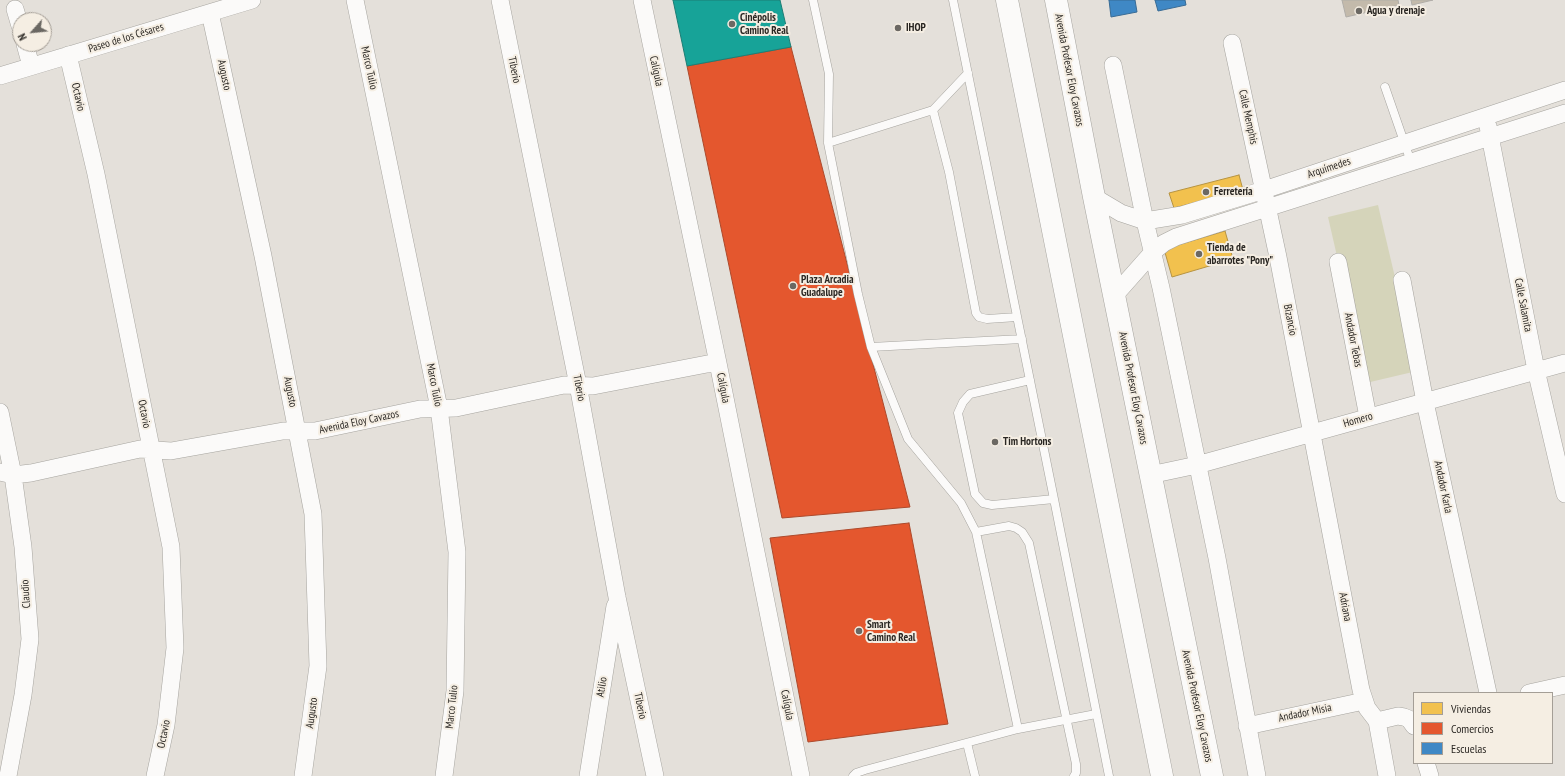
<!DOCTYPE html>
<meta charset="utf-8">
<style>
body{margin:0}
#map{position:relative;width:1565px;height:776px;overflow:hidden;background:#e4e0da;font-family:"PT Sans Narrow",sans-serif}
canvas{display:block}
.legend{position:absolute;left:1413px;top:692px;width:140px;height:72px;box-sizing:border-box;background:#f5eee3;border:1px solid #a49e96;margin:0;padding:5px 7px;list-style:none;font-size:12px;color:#2a2723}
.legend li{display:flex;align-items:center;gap:8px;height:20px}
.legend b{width:20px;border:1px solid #a49e96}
.north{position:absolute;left:12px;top:12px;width:40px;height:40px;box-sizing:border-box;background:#f5eee3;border:1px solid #a49e96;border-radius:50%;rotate:243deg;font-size:11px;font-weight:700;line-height:16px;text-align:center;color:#2a2723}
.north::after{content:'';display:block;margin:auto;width:14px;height:18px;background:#6b6863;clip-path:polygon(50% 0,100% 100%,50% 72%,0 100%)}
</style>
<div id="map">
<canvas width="1565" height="776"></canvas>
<ul class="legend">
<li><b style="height:11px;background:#f2c14e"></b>Viviendas</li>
<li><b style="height:11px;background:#e4572e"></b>Comercios</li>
<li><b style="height:11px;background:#3f88c5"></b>Escuelas</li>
</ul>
<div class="north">N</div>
</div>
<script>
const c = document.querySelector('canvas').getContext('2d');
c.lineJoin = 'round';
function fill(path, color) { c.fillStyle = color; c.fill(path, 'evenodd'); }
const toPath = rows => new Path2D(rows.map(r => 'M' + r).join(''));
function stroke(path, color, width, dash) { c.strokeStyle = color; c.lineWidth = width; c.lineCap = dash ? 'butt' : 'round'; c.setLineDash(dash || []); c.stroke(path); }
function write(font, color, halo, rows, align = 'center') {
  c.font = font + ' "PT Sans Narrow",sans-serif'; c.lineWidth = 4; c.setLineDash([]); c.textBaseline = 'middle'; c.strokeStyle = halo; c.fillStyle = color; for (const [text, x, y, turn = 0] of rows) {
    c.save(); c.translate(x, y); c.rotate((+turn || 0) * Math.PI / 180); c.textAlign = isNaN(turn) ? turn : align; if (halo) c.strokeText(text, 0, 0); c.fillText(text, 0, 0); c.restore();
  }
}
fill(toPath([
 [1378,205,1417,371,1366,383,1328,217]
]), '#d5d4ba');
const homes = toPath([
 [1239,175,1243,190,1174,208,1169,193,1239,175],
 [1225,231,1233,259,1172,277,1164,249,1225,231]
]);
fill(homes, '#f2c14e');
stroke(homes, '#b69341', 1);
const shops = toPath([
 [791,47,910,507,782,518,687,66,791,47],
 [909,523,948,724,808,742,770,538,909,523]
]);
fill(shops, '#e4572e');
stroke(shops, '#ac492b', 1);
const schools = toPath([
 [1109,0,1135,0,1137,12,1111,17,1109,0],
 [1155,0,1185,0,1186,5,1158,11,1155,0]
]);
fill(schools, '#3f88c5');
stroke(schools, '#396b94', 1);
const public = toPath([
 [673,0,780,0,791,47,687,66,673,0]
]);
fill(public, '#17a398');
stroke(public, '#1d7e75', 1);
const building = toPath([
 [1342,0,1398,0,1399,5,1346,17,1342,0],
 [1411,0,1433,0,1412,5,1411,0]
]);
fill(building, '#c3baab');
stroke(building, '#b0ada8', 1);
const lane = toPath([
 [813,0,829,74,828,143,858,294,871,347,908,439,961,503,976,532,1018,729],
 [953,0,1054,499,1109,776],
 [1385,87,1411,162],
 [933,110,949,172,976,313,979,317,987,319,1017,317],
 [828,143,933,110,968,73],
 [871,347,1022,339],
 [1030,380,970,394,963,402,958,413,975,494,983,503,992,505,1054,499],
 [976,532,1009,526,1016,528,1022,532,1029,543,1076,764,1076,773,1074,776],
 [967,743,975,776],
 [853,776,856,773,865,770,1018,729,1096,714]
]);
const street = toPath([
 [355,0,439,408,457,552,455,691,444,776],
 [500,0,578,385,617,597,655,776],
 [642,0,718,363,801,776],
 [15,9,20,26],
 [210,13,263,256,313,514,318,666,303,776],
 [1232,43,1278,257,1361,690,1367,708,1377,721,1387,776],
 [25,44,31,66],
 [68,55,96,174,171,547,175,648,166,725,155,776],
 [1113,65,1145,221,1161,288,1217,558,1257,776],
 [0,76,252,0],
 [1488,126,1536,370,1565,494],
 [1094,197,1121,213,1145,221,1182,215,1264,190,1565,90],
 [1338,262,1368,417],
 [1402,280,1425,402,1488,693],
 [1114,296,1153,252,1164,243,1176,237,1565,113],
 [0,412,13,475,23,547,30,639,23,695,8,776],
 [0,472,13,475,31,473,140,449,171,451,283,431,315,431,420,409,456,408,564,385,593,386,707,364,718,363],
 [1150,475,1197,465,1565,363],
 [1529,693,1565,685],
 [1377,721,1398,716,1404,717,1409,719,1414,726],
 [1247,726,1364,701],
 [1426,763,1430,776],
 [588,776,615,606]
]);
const secondary = toPath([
 [1007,0,1162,776],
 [1056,0,1094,197,1212,776]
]);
stroke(lane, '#a6a49f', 9);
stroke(street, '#a6a49f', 18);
stroke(secondary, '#a6a49f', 23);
stroke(lane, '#fbfaf9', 8);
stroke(street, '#fbfaf9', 17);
stroke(secondary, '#fbfaf9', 22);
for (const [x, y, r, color] of [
 [1359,11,4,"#6b6863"],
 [732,24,4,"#6b6863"],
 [898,28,4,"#6b6863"],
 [1206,192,4,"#6b6863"],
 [1199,254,4,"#6b6863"],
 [793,286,4,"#6b6863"],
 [995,442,4,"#6b6863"],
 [859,631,4,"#6b6863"]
]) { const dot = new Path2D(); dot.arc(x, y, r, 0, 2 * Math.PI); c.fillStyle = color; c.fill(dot); stroke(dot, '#f5eee3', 1.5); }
write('bold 11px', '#2a2723', '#f5eee3', [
 ["Agua y drenaje",1367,11],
 ["Cinépolis",740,18],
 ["Camino Real",740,31],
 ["IHOP",906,28],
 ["Ferretería",1214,192],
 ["Tienda de",1207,248],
 ["abarrotes \"Pony\"",1207,261],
 ["Plaza Arcadia",801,280],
 ["Guadalupe",801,293],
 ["Tim Hortons",1003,442],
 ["Smart",867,625],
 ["Camino Real",867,638]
], 'left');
write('11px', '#2a2723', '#f5eee3', [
 ["Paseo de los Césares",126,38,-17],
 ["Marco Tulio",369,68,78],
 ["Tiberio",514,70,78],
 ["Avenida Profesor Eloy Cavazos",1069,70,79],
 ["Calígula",656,71,78],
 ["Augusto",224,75,78],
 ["Octavio",78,97,77],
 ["Calle Memphis",1248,117,78],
 ["Arquímedes",1329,168,-19],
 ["Calle Salamita",1523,305,79],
 ["Bizancio",1290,320,79],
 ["Andador Tebas",1353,340,79],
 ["Marco Tulio",434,385,79],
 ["Tiberio",579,388,79],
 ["Calígula",723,388,79],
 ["Avenida Profesor Eloy Cavazos",1133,388,79],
 ["Augusto",290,392,79],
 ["Octavio",144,414,79],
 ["Homero",1358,420,-16],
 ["Avenida Eloy Cavazos",359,422,-12],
 ["Andador Karla",1443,487,78],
 ["Claudio",26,594,-94],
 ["Adriana",1345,607,79],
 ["Atilio",602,687,-81],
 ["Calígula",787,705,79],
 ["Tiberio",640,706,78],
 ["Avenida Profesor Eloy Cavazos",1197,706,78],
 ["Marco Tulio",452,707,-84],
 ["Augusto",312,713,-82],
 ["Andador Misia",1305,713,-12],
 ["Octavio",164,734,-79]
]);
</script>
